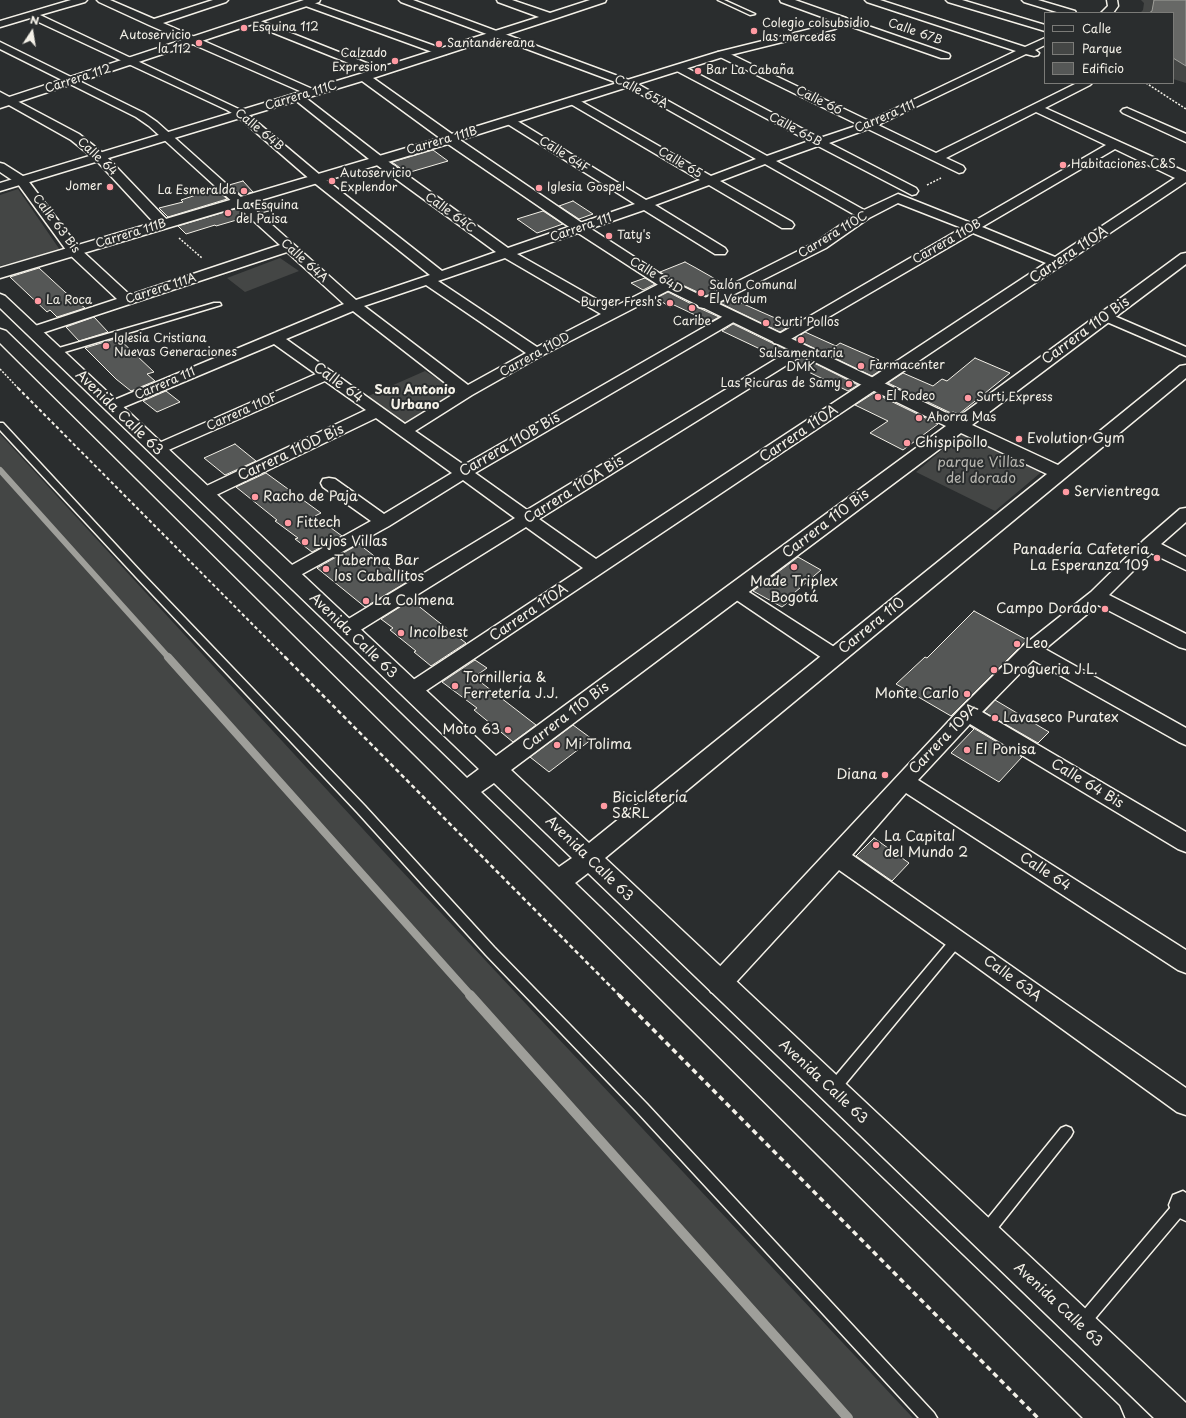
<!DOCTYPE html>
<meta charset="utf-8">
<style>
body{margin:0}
#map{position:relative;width:1186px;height:1418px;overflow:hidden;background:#2a2d2e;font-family:"Playpen Sans",sans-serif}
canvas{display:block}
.legend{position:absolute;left:1044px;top:12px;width:130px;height:72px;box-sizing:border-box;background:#2a2d2e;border:1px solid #7b7b78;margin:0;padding:5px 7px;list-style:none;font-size:12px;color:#f4f1e8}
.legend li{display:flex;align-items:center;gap:8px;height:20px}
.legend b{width:20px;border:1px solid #7b7b78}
.north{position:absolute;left:12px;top:12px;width:40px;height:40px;-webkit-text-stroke:3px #2a2d2e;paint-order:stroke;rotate:12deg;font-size:11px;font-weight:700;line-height:16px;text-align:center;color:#f4f1e8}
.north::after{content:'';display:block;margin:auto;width:14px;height:18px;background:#f4f1e8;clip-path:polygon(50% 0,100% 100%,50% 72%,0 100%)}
</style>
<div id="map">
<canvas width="1186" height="1418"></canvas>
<ul class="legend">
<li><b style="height:5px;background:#2a2d2e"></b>Calle</li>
<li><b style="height:11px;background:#444645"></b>Parque</li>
<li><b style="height:11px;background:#555756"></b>Edificio</li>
</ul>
<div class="north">N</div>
</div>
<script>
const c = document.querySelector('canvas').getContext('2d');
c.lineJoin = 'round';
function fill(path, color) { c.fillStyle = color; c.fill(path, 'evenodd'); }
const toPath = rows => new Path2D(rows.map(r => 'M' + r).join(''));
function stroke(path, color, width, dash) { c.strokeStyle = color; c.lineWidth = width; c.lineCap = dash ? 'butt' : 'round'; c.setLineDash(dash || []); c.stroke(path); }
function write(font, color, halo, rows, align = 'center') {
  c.font = font + ' "Playpen Sans",sans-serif'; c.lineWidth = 4; c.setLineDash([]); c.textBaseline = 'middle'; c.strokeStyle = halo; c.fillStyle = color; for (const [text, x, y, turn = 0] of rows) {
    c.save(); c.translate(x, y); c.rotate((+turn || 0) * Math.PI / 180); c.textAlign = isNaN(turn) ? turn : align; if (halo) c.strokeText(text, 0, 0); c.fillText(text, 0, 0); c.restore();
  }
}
fill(toPath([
 [1141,0,1186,0,1186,83,1173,79,1173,13,1140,13,1143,10,1144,3],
 [18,189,60,250,0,266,0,195],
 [280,258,299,271,245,292,227,278],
 [425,371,459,393,404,424,366,397],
 [965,431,1045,469,995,511,916,472],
 [0,434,385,853,913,1418,0,1418]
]), '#444645');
const water = toPath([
 [1154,0,1186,0,1186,66,1173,58,1173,13,1149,13,1152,11,1154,0]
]);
fill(water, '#676866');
stroke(water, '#9f9f9a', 1);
stroke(toPath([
 [0,470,169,658]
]), '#9f9f9a', 6);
stroke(toPath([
 [168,657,471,996]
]), '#9f9f9a', 8);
stroke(toPath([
 [470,995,848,1418]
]), '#9f9f9a', 10);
const building = toPath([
 [433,150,448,161,407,173,392,162,433,150],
 [243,181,253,192,241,195,229,185,243,181],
 [215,188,227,199,168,217,159,208,183,202,181,200,196,195,195,194,215,188],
 [263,201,273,210,261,213,251,204,263,201],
 [573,201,593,214,579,219,559,206,573,201],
 [238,208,247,217,216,226,215,225,186,234,178,226,238,208],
 [543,211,563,224,537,233,517,219,543,211],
 [685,262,696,268,724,284,712,289,715,291,706,296,674,281,660,272,685,262],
 [39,268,65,292,85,308,57,317,50,310,47,312,10,277,39,268],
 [645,278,655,284,643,290,631,283,645,278],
 [668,292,699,308,719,317,710,322,674,305,670,307,656,298,668,292],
 [730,298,766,314,791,325,780,332,720,303,730,298],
 [94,317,108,332,79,341,66,327,94,317],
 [733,324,774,344,788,350,777,357,722,331,733,324],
 [805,332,836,346,840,343,879,360,878,361,887,366,872,376,795,339,805,332],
 [118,338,154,372,147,374,155,381,131,391,116,379,85,348,118,338],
 [802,357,858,385,848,391,792,364,802,357],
 [975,358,1010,373,959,414,953,412,951,413,888,383,903,373,933,386,942,379,947,381,975,358],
 [166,391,180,402,157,412,143,401,166,391],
 [874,393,938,424,903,450,870,433,888,421,855,405,874,393],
 [235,444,256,461,225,475,204,458,235,444],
 [266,473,321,513,315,516,342,536,312,552,295,539,298,538,275,521,277,520,236,487,266,473],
 [359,544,407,582,365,607,317,568,359,544],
 [798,557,821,570,794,593,797,595,782,607,753,591,798,557],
 [411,600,436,620,466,643,431,666,414,652,416,651,390,630,393,628,381,619,411,600],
 [974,611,1027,640,951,716,896,684,925,657,927,658,974,611],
 [475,660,487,668,474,677,536,725,513,742,474,710,477,708,442,682,475,660],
 [995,700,1049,732,1038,743,984,712,995,700],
 [573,725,592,739,549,772,530,757,573,725],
 [970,726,1022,757,999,782,951,753,974,729,970,726],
 [874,838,909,863,892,881,856,856,874,838]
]);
fill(building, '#555756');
stroke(building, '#f4f1e8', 1);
const lane = toPath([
 [718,0,724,0,755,14,750,15,718,0],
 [214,303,220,303,221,305,58,354,52,354,51,352,52,350,214,303],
 [0,423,3,423,142,573,365,806,494,947,647,1104,934,1413,937,1418,919,1418,637,1112,486,955,357,812,136,577,0,430,0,423],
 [957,935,961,936,963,940,961,944,837,1094,832,1096,827,1094,826,1090,827,1086,953,936,957,935],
 [1066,1126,1071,1128,1073,1132,1071,1136,990,1238,985,1240,980,1238,978,1233,980,1228,1061,1128,1066,1126],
 [1181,1199,1186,1202,1186,1211,1087,1328,1082,1330,1077,1328,1075,1323,1077,1318,1176,1201,1181,1199]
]);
const street = toPath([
 [71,0,87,0,85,2,40,15,245,112,320,175,442,271,496,252,374,163,294,99,292,97,294,95,302,95,382,157,508,248,635,204,506,123,504,121,506,119,514,119,646,200,700,180,569,103,567,101,569,99,577,99,711,176,756,159,626,86,401,2,399,0,413,0,634,82,767,156,809,141,675,70,674,68,675,66,683,66,820,138,859,125,718,56,717,54,718,52,726,52,869,121,1016,51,867,2,865,0,880,0,1025,47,1045,38,1045,45,1035,50,1039,53,1038,55,1034,56,1026,54,878,125,936,153,1077,83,1092,83,1090,85,1045,108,1186,172,1186,182,418,696,411,698,404,696,401,691,404,686,583,568,526,527,354,634,347,636,340,634,338,629,340,624,515,518,463,480,389,526,295,578,289,580,283,578,280,574,283,570,371,521,323,487,321,483,323,479,329,478,335,479,384,514,452,473,376,418,210,498,204,499,198,498,196,494,198,490,366,410,325,381,164,452,158,454,152,452,150,449,152,446,316,374,274,344,119,409,113,411,107,409,105,406,107,403,344,304,287,252,39,334,34,335,29,334,27,331,29,328,117,299,69,254,18,184,0,172,0,163,4,164,26,178,79,248,130,295,280,245,149,126,136,117,0,49,0,42,144,113,157,122,356,300,430,275,312,181,237,116,227,110,30,18,0,27,0,21,71,0],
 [1036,112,1106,145,971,223,898,194,864,210,776,161,818,146,912,195,916,194,918,191,916,188,829,143,868,129,959,173,963,172,965,169,963,166,946,158,1036,112],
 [1115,149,1175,178,1055,257,982,227,1115,149],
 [765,164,855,215,816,242,699,301,697,304,699,307,704,308,709,307,826,248,869,218,898,203,962,228,774,337,772,340,774,343,779,344,784,343,973,233,1046,263,596,559,539,519,806,353,808,350,806,347,801,346,796,347,527,510,475,473,737,320,739,317,737,314,732,313,727,314,464,465,415,431,472,395,541,356,673,288,675,285,673,282,668,281,663,282,612,308,517,254,644,210,715,254,725,254,727,251,725,248,655,205,709,185,782,228,792,228,794,225,792,222,720,181,765,164],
 [505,258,601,314,537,347,438,281,505,258],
 [426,285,526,353,468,385,364,306,426,285],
 [353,311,457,392,405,424,286,339,353,311],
 [97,0,110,0,154,19,213,0,228,0,226,2,163,23,317,91,319,93,317,95,309,95,149,25,99,2,97,0],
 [306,0,446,50,447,52,446,54,438,54,303,5,301,3,303,1,306,0],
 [946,0,962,0,1045,25,1045,31,948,2,946,0],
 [1022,0,1038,0,1075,11,1076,13,1060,13,1024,2,1022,0],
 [1107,0,1117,0,1118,6,1113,13,1101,13,1108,6,1107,0],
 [842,17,949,54,950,56,949,58,941,58,838,22,837,20,838,18,842,17],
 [253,18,384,70,385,72,384,74,376,74,249,23,248,21,253,18],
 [0,92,79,134,104,154,168,221,170,224,168,227,158,227,96,160,71,140,0,100,0,92],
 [1127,108,1186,134,1186,142,1123,113,1121,111,1123,109,1127,108],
 [1105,312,1186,347,1186,356,1100,319,1098,316,1100,313,1105,312],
 [1186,508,1186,522,1161,544,1186,557,1186,570,1151,553,1109,595,1186,634,1186,649,1179,647,1098,605,1045,649,1186,728,1186,745,1179,742,1033,660,982,712,1186,832,1186,852,1178,849,970,724,918,780,1186,950,1186,973,1178,970,906,793,852,855,1186,1088,1186,1115,1177,1112,949,947,839,870,727,992,719,995,711,992,707,984,711,976,961,708,1024,645,1091,592,1143,541,1180,509,1186,508],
 [735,585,741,587,842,652,845,657,842,662,835,664,828,662,729,595,726,591,729,587,735,585],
 [1183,1191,1186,1193,1186,1221,1173,1215,1169,1205,1173,1195,1183,1191]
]);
const secondary = toPath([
 [304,0,320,0,319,2,0,108,0,100,304,0],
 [497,0,512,0,550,13,590,0,606,0,605,2,554,19,373,78,452,134,718,52,827,25,833,21,781,2,780,0,795,0,846,18,848,20,846,22,835,29,726,56,460,140,585,225,673,282,957,418,1181,254,1186,253,1186,264,972,425,1058,465,1180,366,1186,365,1186,378,605,858,1186,1403,1186,1418,1154,1418,588,873,575,883,1119,1406,1124,1418,1083,1418,0,343,0,329,6,331,467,778,479,769,0,308,0,294,5,296,496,756,946,426,663,288,575,231,448,144,0,278,0,268,440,138,362,81,0,191,0,183,360,74,539,17,498,2,497,0],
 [961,433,1047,474,589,843,511,770,961,433],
 [494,783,572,858,559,867,481,792,494,783]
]);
stroke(lane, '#f4f1e8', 3);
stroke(street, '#f4f1e8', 3);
stroke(secondary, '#f4f1e8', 3);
stroke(toPath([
 [1146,83,1186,109],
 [927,185,941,178],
 [179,238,202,258],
 [0,369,19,389]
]), '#f4f1e8', 1.5, [2, 1.5]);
stroke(toPath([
 [18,388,286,658]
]), '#f4f1e8', 2, [3.5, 2.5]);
stroke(toPath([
 [285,657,620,996]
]), '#f4f1e8', 2.5, [4.5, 3]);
stroke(toPath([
 [619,995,1038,1418]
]), '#f4f1e8', 3.5, [5.5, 4]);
fill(lane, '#2a2d2e');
fill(street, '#2a2d2e');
fill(secondary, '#2a2d2e');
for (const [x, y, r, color] of [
 [244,28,4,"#ff9aa2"],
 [754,31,4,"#ff9aa2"],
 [199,43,4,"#ff9aa2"],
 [439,44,4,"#ff9aa2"],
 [395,61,4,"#ff9aa2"],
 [698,71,4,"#ff9aa2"],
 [1063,165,4,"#ff9aa2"],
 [332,181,4,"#ff9aa2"],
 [110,187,4,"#ff9aa2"],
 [539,188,4,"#ff9aa2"],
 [244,191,4,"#ff9aa2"],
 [228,213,4,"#ff9aa2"],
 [609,236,4,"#ff9aa2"],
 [701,293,4,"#ff9aa2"],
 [38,301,4,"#ff9aa2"],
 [670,303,4,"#ff9aa2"],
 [692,308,4,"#ff9aa2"],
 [766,323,4,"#ff9aa2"],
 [801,340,4,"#ff9aa2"],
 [106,346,4,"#ff9aa2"],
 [861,366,4,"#ff9aa2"],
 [849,384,4,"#ff9aa2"],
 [878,397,4,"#ff9aa2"],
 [968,398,4,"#ff9aa2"],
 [919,418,4,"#ff9aa2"],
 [1019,439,4,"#ff9aa2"],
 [907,443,4,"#ff9aa2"],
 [1066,492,4,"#ff9aa2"],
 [255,497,4,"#ff9aa2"],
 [288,523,4,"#ff9aa2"],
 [305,542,4,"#ff9aa2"],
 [1157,558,4,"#ff9aa2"],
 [794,567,4,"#ff9aa2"],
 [326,569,4,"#ff9aa2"],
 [366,601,4,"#ff9aa2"],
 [1105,609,4,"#ff9aa2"],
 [401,633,4,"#ff9aa2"],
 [1017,644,4,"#ff9aa2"],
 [994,670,4,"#ff9aa2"],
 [455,686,4,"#ff9aa2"],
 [967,694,4,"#ff9aa2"],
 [995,718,4,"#ff9aa2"],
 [508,730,4,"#ff9aa2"],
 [557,745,4,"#ff9aa2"],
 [967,750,4,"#ff9aa2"],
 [885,775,4,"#ff9aa2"],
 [604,806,4,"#ff9aa2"],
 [876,845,4,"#ff9aa2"]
]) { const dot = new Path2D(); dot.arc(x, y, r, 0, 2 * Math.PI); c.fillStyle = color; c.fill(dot); stroke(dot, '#2a2d2e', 1.5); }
write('12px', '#f4f1e8', '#2a2d2e', [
 ["Colegio colsubsidio",762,24],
 ["las mercedes",762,38],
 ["Esquina 112",252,28],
 ["Autoservicio",191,36,"right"],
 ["la 112",191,50,"right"],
 ["Santandereana",447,44],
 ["Calzado",387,54,"right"],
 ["Expresion",387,68,"right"],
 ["Bar La Cabaña",706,71],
 ["Habitaciones C&S",1071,165],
 ["Autoservicio",340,174],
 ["Explendor",340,188],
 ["Jomer",102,187,"right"],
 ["Iglesia Gospel",547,188],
 ["La Esmeralda",236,191,"right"],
 ["La Esquina",236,206],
 ["del Paisa",236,220],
 ["Taty's",617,236],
 ["Salón Comunal",709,286],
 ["El Verdum",709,300],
 ["La Roca",46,301],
 ["Burger Fresh's",662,303,"right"],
 ["Caribe",692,322,"center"],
 ["Surti Pollos",774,323],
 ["Iglesia Cristiana",114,339],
 ["Nuevas Generaciones",114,353],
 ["Salsamentaria",801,354,"center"],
 ["DMK",801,368,"center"],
 ["Farmacenter",869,366],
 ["Las Ricuras de Samy",841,384,"right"],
 ["El Rodeo",886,397],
 ["Surti Express",976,398],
 ["Ahorra Mas",927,418]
], 'left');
write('12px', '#f4f1e8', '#2a2d2e', [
 ["Calle 67B",915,32,19],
 ["Carrera 112",78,79,-18],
 ["Calle 65A",641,92,27],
 ["Carrera 111C",301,96,-17],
 ["Calle 66",819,101,26],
 ["Carrera 111",885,117,-23],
 ["Calle 64B",259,130,39],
 ["Calle 65B",795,130,28],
 ["Carrera 111B",442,141,-16],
 ["Calle 64F",564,155,32],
 ["Calle 64",97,157,43],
 ["Calle 65",680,163,30],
 ["Calle 64C",450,213,36],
 ["Calle 63 Bis",56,224,53],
 ["Carrera 111",581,228,-19],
 ["Carrera 111B",131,234,-17],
 ["Carrera 110C",833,235,-31],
 ["Carrera 110B",947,242,-30],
 ["Calle 64A",304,261,42],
 ["Calle 64D",656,276,31],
 ["Carrera 111A",161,289,-18],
 ["Carrera 110D",535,355,-29],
 ["Carrera 111",165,384,-23],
 ["Carrera 110F",242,412,-24]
]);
write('bold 13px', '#f4f1e8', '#2a2d2e', [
 ["San Antonio",415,390],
 ["Urbano",415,405]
]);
write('14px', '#f4f1e8', '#2a2d2e', [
 ["Carrera 110A",1069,255,-34],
 ["Carrera 110 Bis",1086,331,-36],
 ["Calle 64",338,383,36],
 ["Avenida Calle 63",119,413,44],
 ["Carrera 110A",799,434,-34],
 ["Carrera 110B Bis",510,445,-30],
 ["Carrera 110D Bis",291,453,-25],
 ["Carrera 110A Bis",574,490,-32],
 ["Carrera 110 Bis",826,524,-37],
 ["Carrera 110A",529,613,-34],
 ["Carrera 110",872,626,-39],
 ["Avenida Calle 63",353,636,44],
 ["Carrera 110 Bis",566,717,-37],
 ["Carrera 109A",944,739,-46],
 ["Calle 64 Bis",1087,784,31],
 ["Avenida Calle 63",589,859,44],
 ["Calle 64",1045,872,33],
 ["Calle 63A",1012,979,36],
 ["Avenida Calle 63",823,1082,43],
 ["Avenida Calle 63",1058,1305,43]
]);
write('14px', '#f4f1e8', '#2a2d2e', [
 ["Evolution Gym",1027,439],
 ["Chispipollo",915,443],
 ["Servientrega",1074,492],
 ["Racho de Paja",263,497],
 ["Fittech",296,523],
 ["Lujos Villas",313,542],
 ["Panadería Cafeteria",1149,550,"right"],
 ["La Esperanza 109",1149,566,"right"],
 ["Taberna Bar",334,561],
 ["los Caballitos",334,577],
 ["Made Triplex",794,582,"center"],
 ["Bogotá",794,598,"center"],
 ["La Colmena",374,601],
 ["Campo Dorado",1097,609,"right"],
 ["Incolbest",409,633],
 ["Leo",1025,644],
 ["Drogueria J.L.",1002,670],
 ["Tornilleria &",463,678],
 ["Ferretería J.J.",463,694],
 ["Monte Carlo",959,694,"right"],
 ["Lavaseco Puratex",1003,718],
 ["Moto 63",500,730,"right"],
 ["Mi Tolima",565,745],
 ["El Ponisa",975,750],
 ["Diana",877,775,"right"],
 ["Bicicletería",612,798],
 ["S&RL",612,814],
 ["La Capital",884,837],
 ["del Mundo 2",884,853]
], 'left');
write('14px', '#b6b5af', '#2a2d2e', [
 ["parque Villas",981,463],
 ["del dorado",981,479]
]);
</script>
